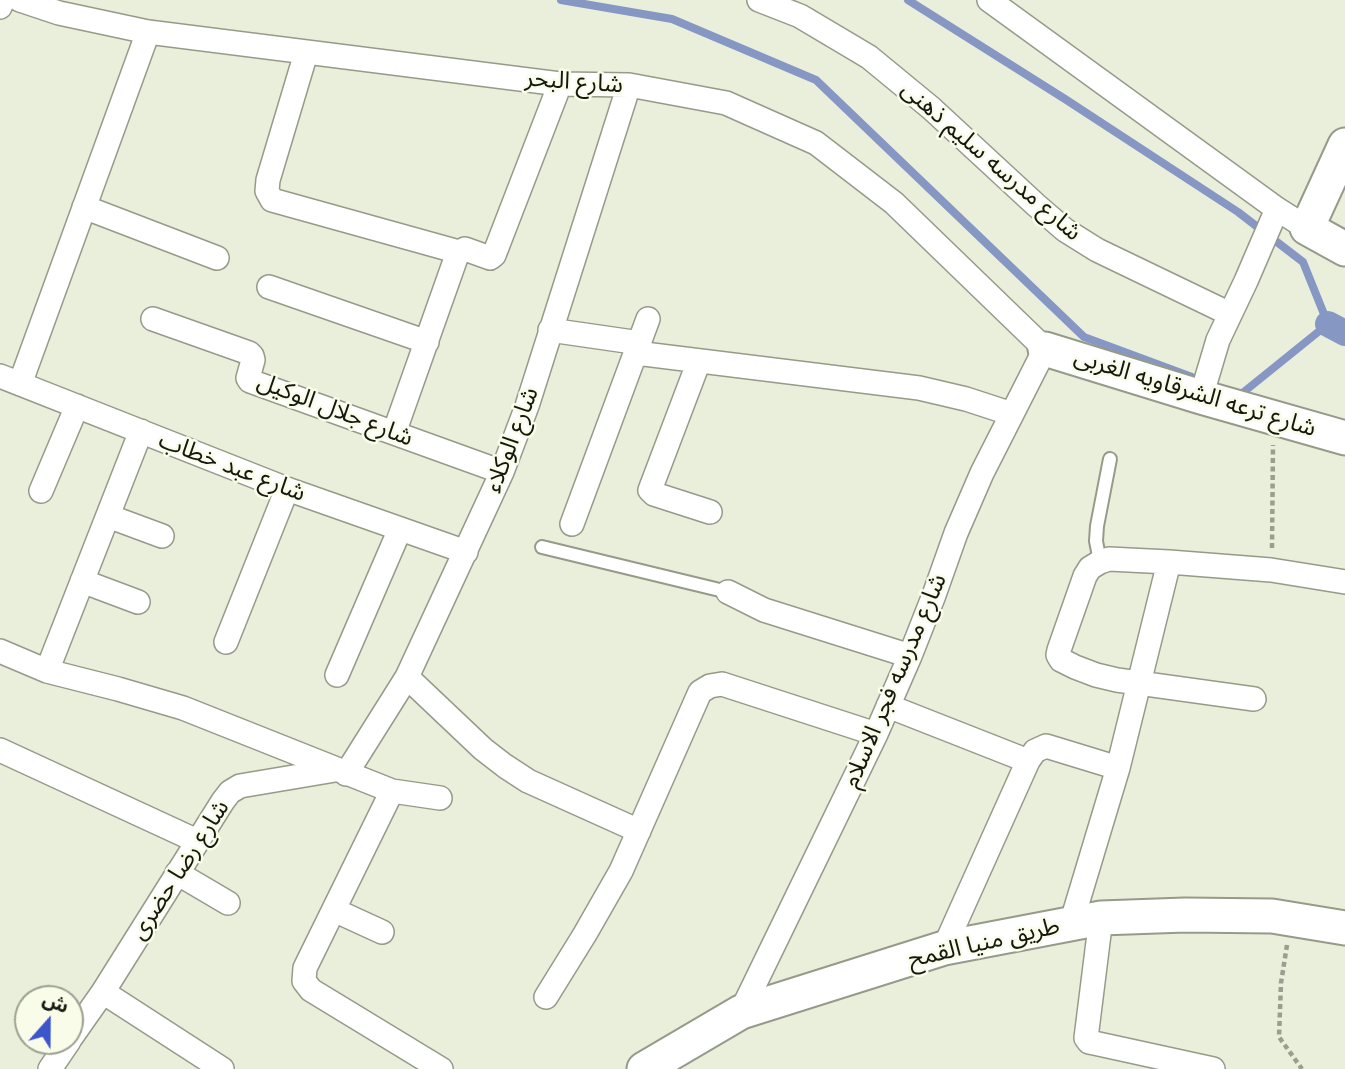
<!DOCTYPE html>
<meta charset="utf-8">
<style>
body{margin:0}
#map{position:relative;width:1345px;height:1069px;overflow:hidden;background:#eaefdc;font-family:"PT Sans","Noto Sans Arabic",sans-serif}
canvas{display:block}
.north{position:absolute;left:14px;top:985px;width:70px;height:70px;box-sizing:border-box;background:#f8fce9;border:2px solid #9da092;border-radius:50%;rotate:21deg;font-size:19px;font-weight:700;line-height:28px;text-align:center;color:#151710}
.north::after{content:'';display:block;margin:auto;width:24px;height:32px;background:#3c55c8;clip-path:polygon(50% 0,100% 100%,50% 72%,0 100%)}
</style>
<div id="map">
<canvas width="1345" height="1069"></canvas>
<div class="north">ش</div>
</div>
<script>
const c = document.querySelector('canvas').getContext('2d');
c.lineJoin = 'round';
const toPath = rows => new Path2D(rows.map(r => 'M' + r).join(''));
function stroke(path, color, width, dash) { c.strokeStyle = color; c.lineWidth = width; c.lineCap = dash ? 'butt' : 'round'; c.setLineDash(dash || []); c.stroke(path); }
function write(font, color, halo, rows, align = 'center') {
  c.font = font + ' "PT Sans","Noto Sans Arabic",sans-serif'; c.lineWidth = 5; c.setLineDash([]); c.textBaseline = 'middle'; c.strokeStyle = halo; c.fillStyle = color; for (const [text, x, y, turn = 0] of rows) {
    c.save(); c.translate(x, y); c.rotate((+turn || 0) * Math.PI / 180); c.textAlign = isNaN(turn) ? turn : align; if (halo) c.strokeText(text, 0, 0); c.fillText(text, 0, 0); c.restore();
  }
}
stroke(toPath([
 [561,0,672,19,816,80,1084,337,1192,377],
 [908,0,1065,99,1238,212,1303,262,1328,324,1240,395,1237,394]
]), '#8797c4', 8);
stroke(toPath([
 [1328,324,1345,333]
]), '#8797c4', 26);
const lane = toPath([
 [542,547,728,592],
 [1100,562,1096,541,1097,526,1110,459]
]);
const street = toPath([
 [20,0,59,13,148,32,560,84,629,85,726,103,816,143,894,203,1045,349,982,473,956,533,934,595,910,656,876,734,741,1012],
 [759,0,800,16,869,57,931,108,1036,205,1065,230,1097,250,1230,314],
 [989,0,1277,209,1307,228],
 [0,7,3,0],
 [306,53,268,180,267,191,272,200,459,252],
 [84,207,217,258],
 [269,287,427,342],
 [153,319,249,353,252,356,253,360,248,378,250,381,502,472],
 [550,330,640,343],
 [636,353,919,388,966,399,1012,414],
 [699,361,650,490,654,494,710,512],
 [0,376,287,489,466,552],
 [20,384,148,32],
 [1201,397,1218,340,1246,281,1277,209],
 [394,433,457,255,459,252,465,249,490,258,494,255,560,84],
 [41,491,77,406],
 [108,516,162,536],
 [572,524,648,319],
 [82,581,138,602],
 [728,592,764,610,910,656],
 [226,642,287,489],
 [0,651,47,671,118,689,183,708,392,791,440,798],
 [47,671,141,431],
 [337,675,400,529],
 [407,677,483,749,505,766,528,781,639,831],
 [1254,699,1117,680,1096,675,1075,667,1061,660,1058,655,1059,650,1085,576,1090,568,1100,562,1109,559,1169,562,1271,570,1345,582],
 [888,706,1028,761],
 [0,750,197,841],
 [346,774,407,677,502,472,527,406,629,85],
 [392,791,305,968,304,981,311,990,441,1069],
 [177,873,228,903],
 [334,910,382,932],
 [1101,918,1086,1038,1089,1042,1094,1043,1213,1069],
 [1071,924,1118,768,1169,562],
 [944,948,1028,761,1035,751,1046,746,1118,768],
 [103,992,222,1069],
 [546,997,585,934,621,871,700,692,710,686,722,684,876,734],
 [70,1039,103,992,223,801,230,792,240,786,335,770],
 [50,1069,69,1041]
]);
const secondary = toPath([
 [1345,145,1307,228,1345,249],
 [1045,349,1201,397,1345,438],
 [644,1069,741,1012,944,948,1101,918,1185,915,1272,916,1345,928]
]);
stroke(lane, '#969a89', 16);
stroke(street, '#969a89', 26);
stroke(secondary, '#969a89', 37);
stroke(toPath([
 [1272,548,1273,445],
 [1287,945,1281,983,1279,1037,1302,1069]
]), '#9a9e8f', 4.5, [5, 3.5]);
stroke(lane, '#fff', 12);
stroke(street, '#fff', 23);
stroke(secondary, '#fff', 33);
write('24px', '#151710', '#f8fce9', [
 ["شارع البحر",574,82,4],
 ["شارع مدرسه سليم ذهنى",991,161,41],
 ["شارع ترعه الشرقاويه الغربى",1195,393,17],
 ["شارع جلال الوكيل",335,410,21],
 ["شارع الوكلاء",512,440,-69],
 ["شارع عبد خطاب",232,467,21],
 ["شارع مدرسه فجر الاسلام",895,681,-67],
 ["شارع رضا حضرى",180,870,-57],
 ["طريق منيا القمح",984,943,-13]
]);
</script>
